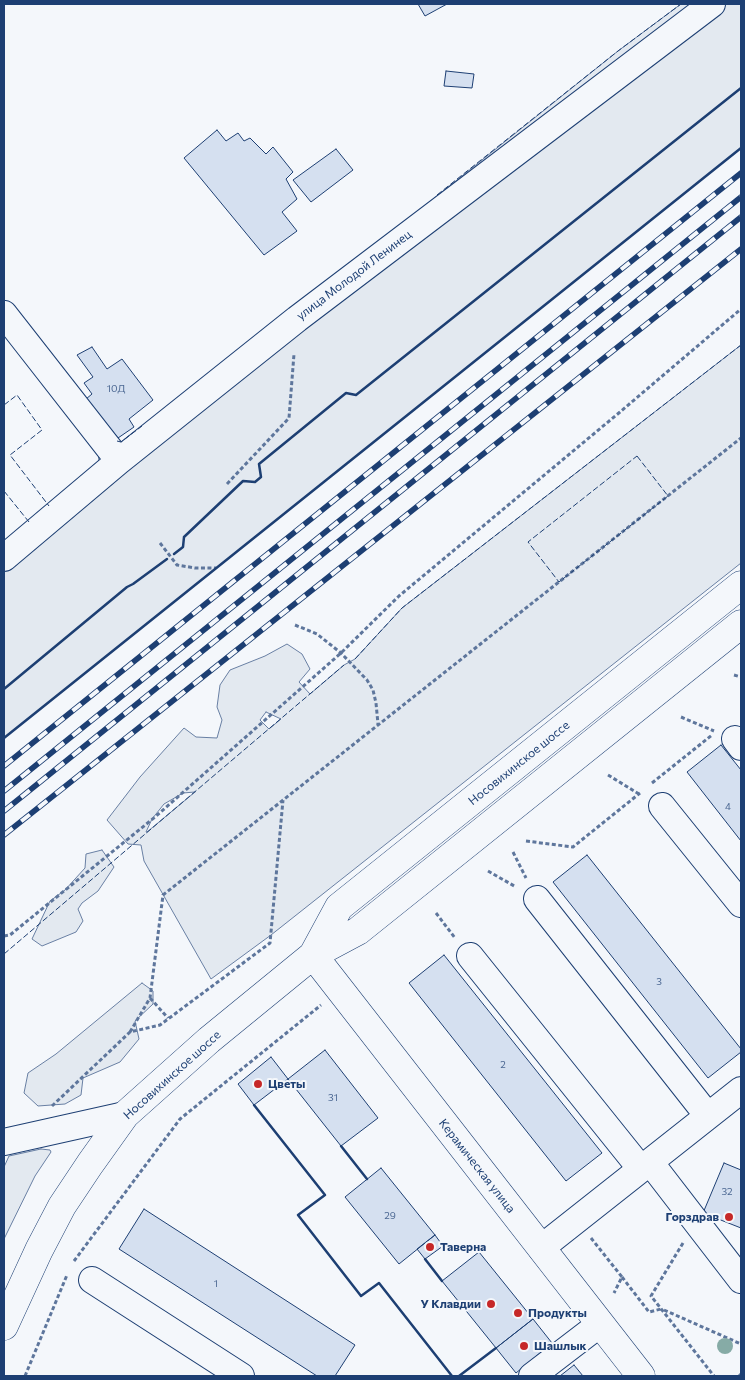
<!DOCTYPE html>
<meta charset="utf-8">
<style>
body{margin:0}
#map{position:relative;width:745px;height:1380px;overflow:hidden;background:#f4f7fb;font-family:Commissioner,sans-serif}
canvas{display:block}
.frame{position:absolute;inset:0;border:5px solid #1d3f73;pointer-events:none}
</style>
<div id="map">
<canvas width="745" height="1380"></canvas>
<div class="frame"></div>
</div>
<script>
const c = document.querySelector('canvas').getContext('2d');
c.lineJoin = 'round';
function fill(path, color) { c.fillStyle = color; c.fill(path, 'evenodd'); }
const toPath = rows => new Path2D(rows.map(r => 'M' + r).join(''));
function stroke(path, color, width, dash) { c.strokeStyle = color; c.lineWidth = width; c.lineCap = dash ? 'butt' : 'round'; c.setLineDash(dash || []); c.stroke(path); }
function write(font, color, halo, rows, align = 'center') {
  c.font = font + ' Commissioner,sans-serif'; c.lineWidth = 4; c.setLineDash([]); c.textBaseline = 'middle'; c.strokeStyle = halo; c.fillStyle = color; for (const [text, x, y, turn = 0] of rows) {
    c.save(); c.translate(x, y); c.rotate((+turn || 0) * Math.PI / 180); c.textAlign = isNaN(turn) ? turn : align; if (halo) c.strokeText(text, 0, 0); c.fillText(text, 0, 0); c.restore();
  }
}
const green = toPath([
 [681,4,741,4,741,148,4,738,4,543,99,463,98,450,112,440,121,442,296,309,618,51,681,4],
 [741,345,741,563,271,935,211,979,144,861,141,845,128,844,107,820,140,777,184,728,196,737,217,738,222,720,217,707,220,685,230,670,265,656,287,644,302,654,310,669,299,682,310,694,344,665,355,659,402,608,741,345],
 [266,712,281,719,269,729,260,720,266,712],
 [195,792,147,832,146,832,152,819,164,804,183,793,195,792],
 [102,850,114,867,98,891,82,903,78,909,83,921,76,932,42,946,32,939,50,901,65,890,85,868,86,854,102,850],
 [142,983,153,991,153,1004,135,1021,139,1039,120,1062,83,1078,81,1095,65,1104,38,1106,24,1093,28,1073,56,1054,142,983],
 [41,1149,50,1150,51,1152,35,1176,4,1239,4,1167,9,1156,41,1149]
]);
fill(green, '#e3e9f0');
stroke(green, '#687fa3', 1);
const building = toPath([
 [418,4,447,4,425,16,418,4],
 [446,71,474,74,472,88,444,86,446,71],
 [217,130,226,141,238,133,244,141,250,138,266,154,273,147,293,172,286,179,297,199,282,212,297,231,264,255,184,158,217,130],
 [336,149,353,170,311,202,293,180,336,149],
 [92,347,107,369,122,359,153,400,129,419,134,427,118,438,86,399,92,394,84,383,93,377,77,355,92,347],
 [721,745,741,770,741,841,687,772,721,745],
 [587,855,741,1049,741,1052,708,1078,553,882,587,855],
 [444,955,602,1153,566,1181,409,983,444,955],
 [325,1050,378,1118,341,1146,288,1079,325,1050],
 [271,1057,288,1079,254,1105,238,1084,271,1057],
 [724,1163,741,1170,741,1228,703,1213,724,1163],
 [381,1168,435,1235,399,1264,345,1197,381,1168],
 [144,1209,355,1345,335,1376,317,1376,119,1249,144,1209],
 [435,1235,443,1246,425,1259,417,1249,435,1235],
 [479,1252,533,1319,496,1348,442,1281,479,1252],
 [533,1319,552,1343,516,1373,496,1348,533,1319],
 [574,1365,583,1376,560,1376,574,1365]
]);
fill(building, '#d5e0f0');
stroke(building, '#1d3f73', 1);
const minor = toPath([
 [4,314,119,461],
 [4,558,119,461,297,319,712,4],
 [735,739,741,747],
 [662,806,741,904],
 [537,899,708,1116],
 [470,956,641,1169],
 [4,1142,125,1115],
 [650,1162,741,1280],
 [541,1248,741,1090],
 [92,1280,241,1376],
 [532,1376,600,1324]
]);
const major = toPath([
 [313,955,339,907,741,585],
 [313,955,641,1376],
 [4,1326,39,1250,62,1206,90,1164,125,1115,209,1040,313,955,358,931,741,624]
]);
stroke(minor, '#1d3f73', 28);
stroke(major, '#1d3f73', 29);
stroke(toPath([
 [227,484,289,418,294,354],
 [160,543,177,565,195,568,216,568],
 [295,625,317,634,341,653,367,680,373,690,376,703,378,724],
 [734,675,741,677],
 [681,717,714,731],
 [608,775,639,794],
 [652,783,712,735],
 [526,841,573,847,640,793],
 [513,852,526,878],
 [488,871,516,887],
 [436,913,455,938],
 [4,936,10,935,155,817,341,653,399,596,620,412,741,309],
 [150,998,168,1018],
 [130,1032,150,998,163,895,741,438],
 [52,1106,130,1032,160,1025,270,943,283,800],
 [591,1238,622,1277,614,1293],
 [683,1243,651,1296,714,1376],
 [74,1261,180,1119,321,1005],
 [622,1277,649,1312,661,1309],
 [664,1310,741,1344],
 [25,1376,67,1275],
 [739,1376,741,1374]
]), '#5e769c', 3, [4, 2.5]);
stroke(minor, '#f4f7fb', 26);
stroke(major, '#f4f7fb', 28);
const rail = toPath([
 [4,766,741,173],
 [4,791,741,197],
 [4,811,741,217],
 [4,835,741,249]
]);
stroke(rail, '#1d3f73', 5.5);
stroke(rail, '#f4f7fb', 4, [11]);
stroke(toPath([
 [437,195,618,51,681,4],
 [4,405,17,395,42,430,10,455,49,506],
 [117,441,121,442,142,426],
 [637,456,668,496,559,582,528,542,637,456],
 [4,491,29,522],
 [355,659,402,608,741,345],
 [4,954,344,665]
]), '#1d3f73', 1, [6, 2.5]);
stroke(toPath([
 [174,554,183,547,184,537,243,481,255,482,261,477,259,464,346,393,356,395,741,88],
 [4,689,127,587,133,584,167,559],
 [4,738,741,148],
 [254,1105,325,1195,298,1215,361,1296,379,1283,452,1376],
 [341,1146,367,1179],
 [425,1259,442,1281],
 [459,1376,496,1348]
]), '#1d3f73', 2.5);
c.fillStyle = '#86aba6';
for (const [x, y] of [
 [725,1346]
]) { c.beginPath(); c.arc(x, y, 8, 0, 2 * Math.PI); c.fill(); }
for (const [x, y, r, color] of [
 [258,1084,5,"#c62828"],
 [729,1217,5,"#c62828"],
 [430,1247,5,"#c62828"],
 [491,1304,5,"#c62828"],
 [518,1313,5,"#c62828"],
 [524,1346,5,"#c62828"]
]) { const dot = new Path2D(); dot.arc(x, y, r, 0, 2 * Math.PI); c.fillStyle = color; c.fill(dot); stroke(dot, '#f4f7fb', 2); }
write('10px', '#4b6792', null, [
 ["10Д",116,389],
 ["4",728,807],
 ["3",659,982],
 ["2",503,1065],
 ["31",333,1098],
 ["32",727,1192],
 ["29",390,1216],
 ["1",216,1284]
]);
write('12px', '#1d3f73', '#f4f7fb', [
 ["улица Молодой Ленинец",354,275,-37],
 ["Носовихинское шоссе",519,763,-39],
 ["Носовихинское шоссе",172,1075,-42],
 ["Керамическая улица",477,1166,52]
]);
write('bold 12px', '#1d3f73', '#f4f7fb', [
 ["Цветы",268,1084],
 ["Горздрав",719,1217,"right"],
 ["Таверна",440,1247],
 ["У Клавдии",481,1304,"right"],
 ["Продукты",528,1313],
 ["Шашлык",534,1346]
], 'left');
</script>
